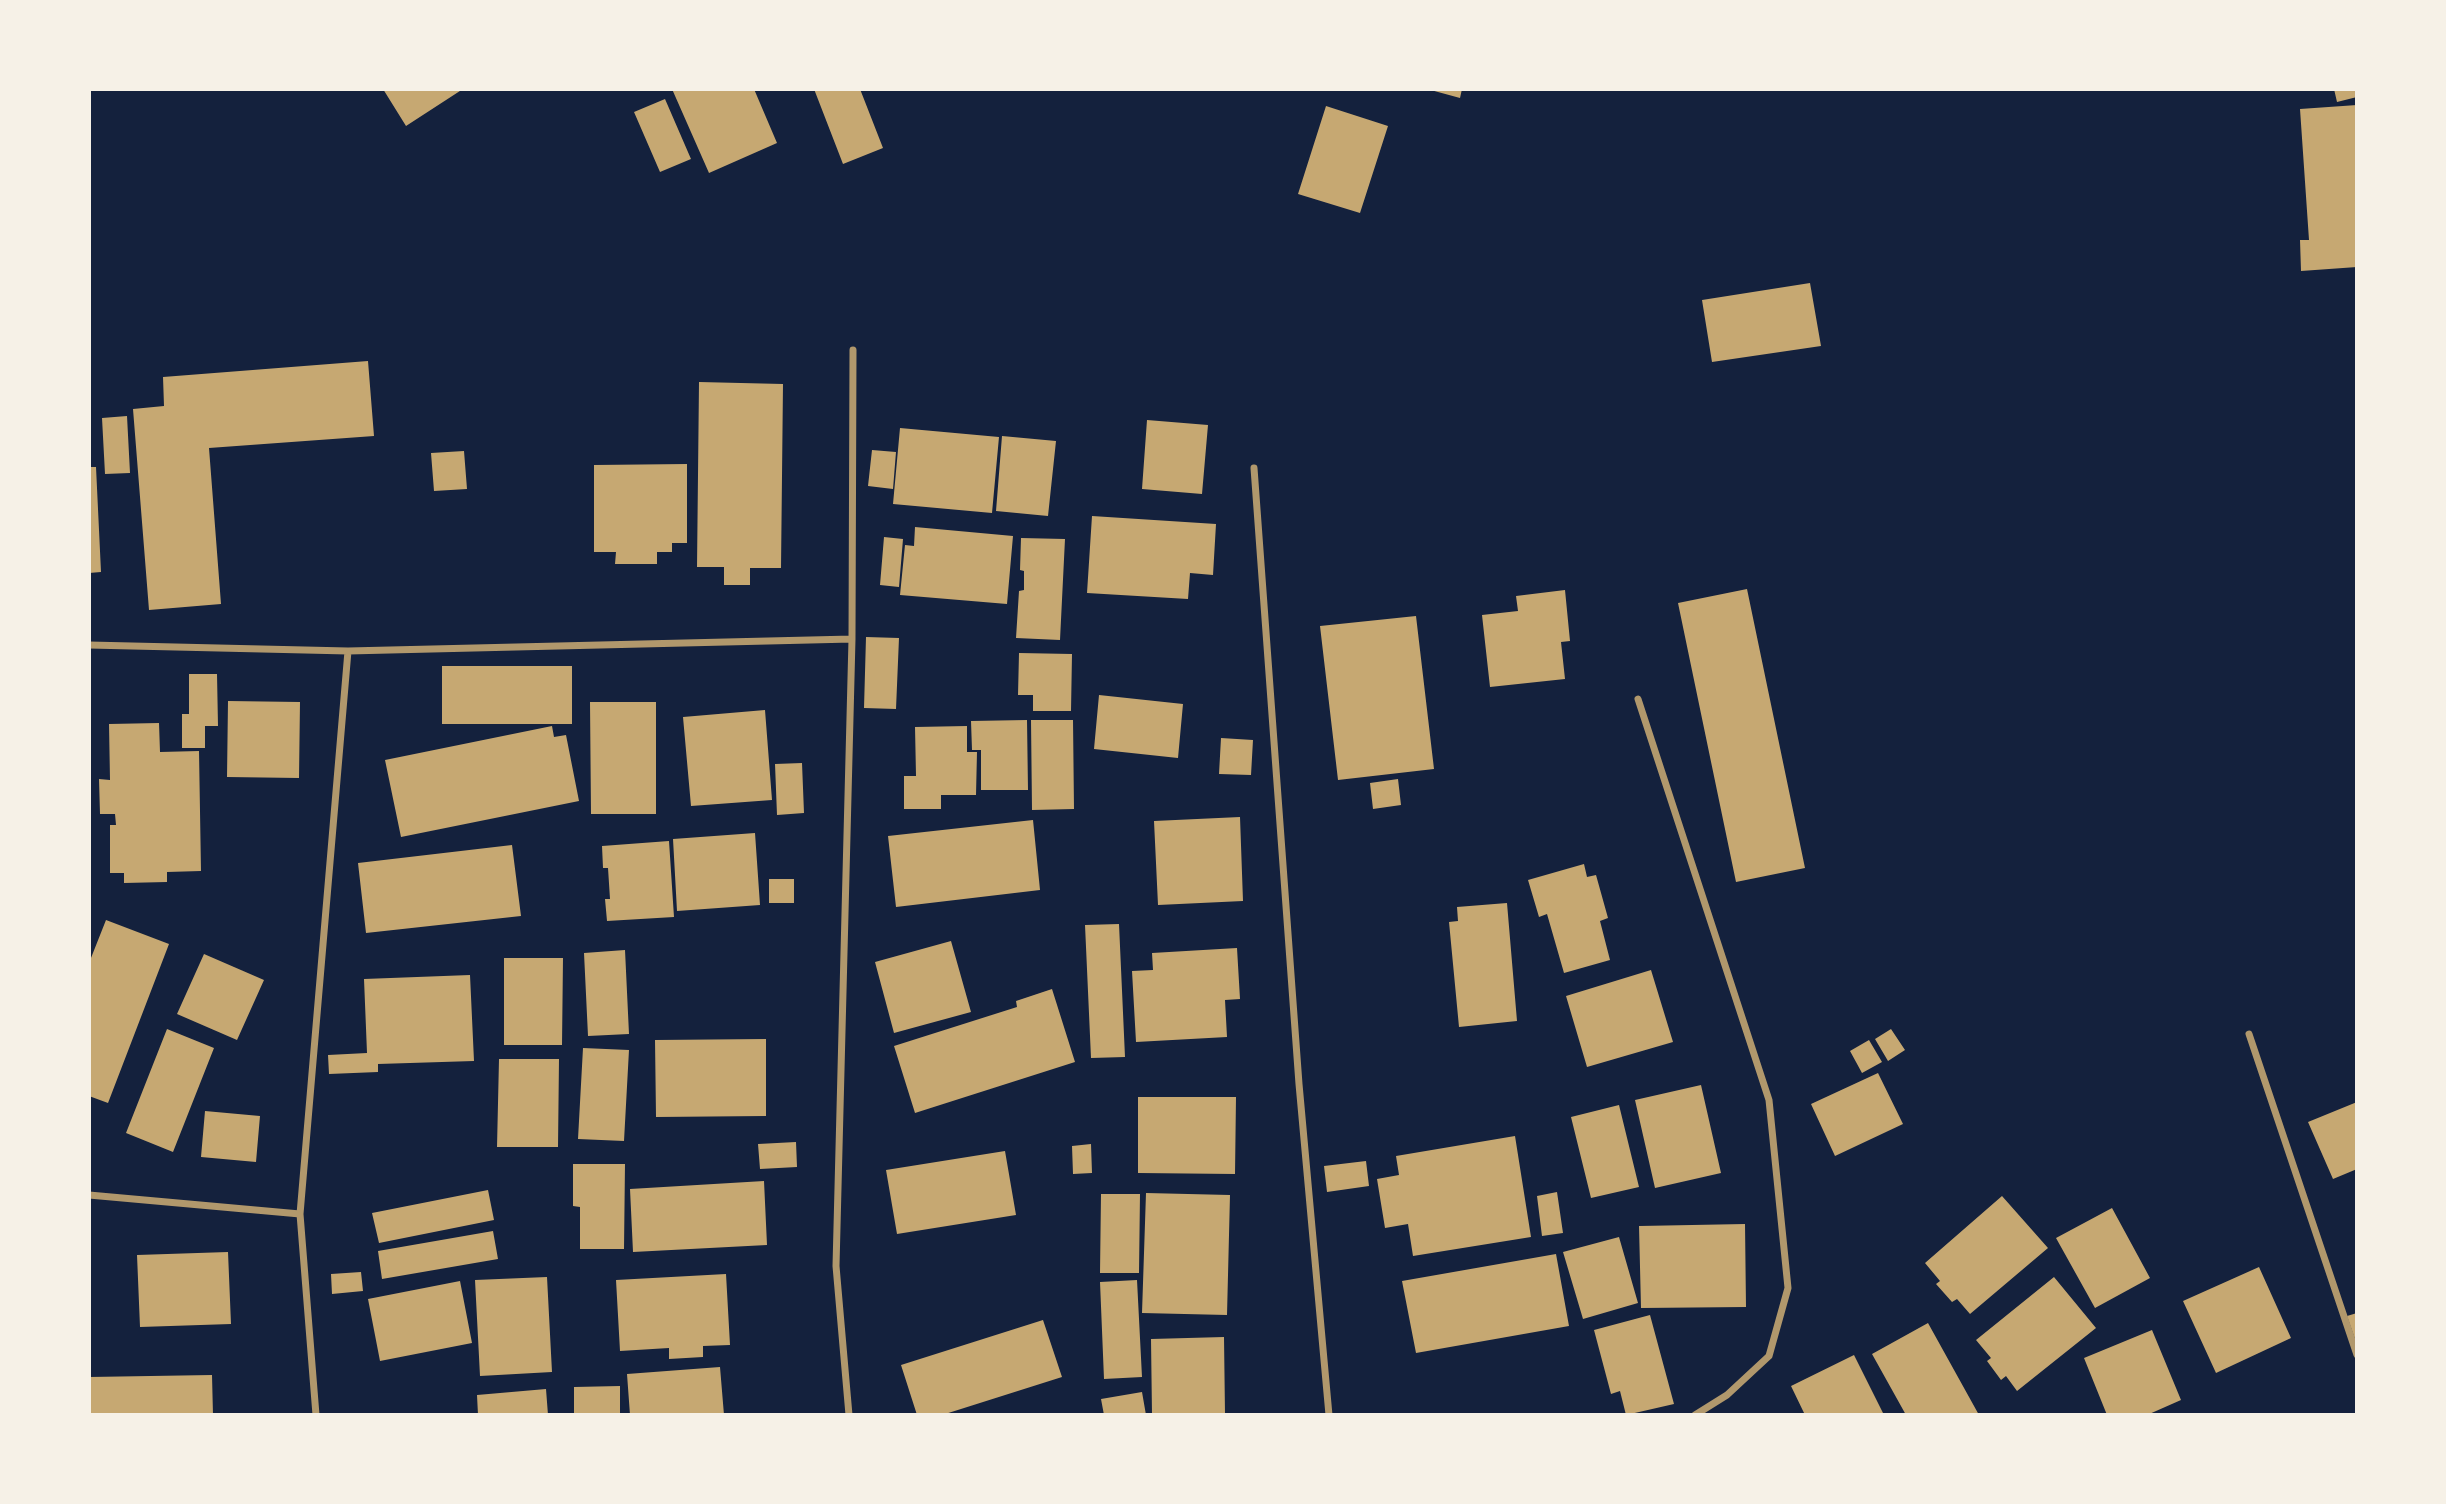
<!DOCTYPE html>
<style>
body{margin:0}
#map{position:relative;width:2446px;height:1504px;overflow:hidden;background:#14213d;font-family:Figtree,sans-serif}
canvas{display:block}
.frame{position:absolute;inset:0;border:91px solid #f6f1e7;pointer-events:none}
</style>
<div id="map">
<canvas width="2446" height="1504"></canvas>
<div class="frame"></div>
</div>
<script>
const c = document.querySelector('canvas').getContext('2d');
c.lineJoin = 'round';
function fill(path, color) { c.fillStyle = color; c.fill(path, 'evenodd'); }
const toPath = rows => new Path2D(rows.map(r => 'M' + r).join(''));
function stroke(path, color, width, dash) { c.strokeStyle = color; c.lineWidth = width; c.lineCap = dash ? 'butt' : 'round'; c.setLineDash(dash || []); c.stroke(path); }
fill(toPath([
 [383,89,463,89,406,126],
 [672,89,754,89,777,143,709,173],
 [814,89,860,89,883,148,843,164],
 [1427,89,1462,89,1460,98],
 [2334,89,2357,89,2357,97,2337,102],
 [665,99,691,159,660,172,634,112],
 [2357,105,2357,267,2301,271,2300,240,2309,240,2300,109],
 [1326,106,1388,126,1360,213,1298,194],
 [1810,283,1821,346,1712,362,1702,300],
 [368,361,374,436,209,448,221,604,149,610,133,409,164,406,163,377],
 [699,382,783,384,781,568,750,568,750,585,724,585,724,567,697,567],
 [127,416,130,473,105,474,102,418],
 [1147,420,1208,425,1202,494,1142,489],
 [900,428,999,437,992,513,893,504],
 [1002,436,1056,441,1048,516,996,511],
 [872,450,896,452,893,489,868,486],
 [464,451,467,489,434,491,431,453],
 [687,464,687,543,672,543,672,552,657,552,657,564,615,564,616,552,594,552,594,465],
 [89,467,96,467,101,572,89,573],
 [1092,516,1216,524,1213,575,1190,573,1188,599,1087,593],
 [915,527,1013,536,1007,604,900,595,905,545,914,546],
 [884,537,903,539,899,587,880,585],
 [1021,538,1065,539,1060,640,1016,638,1019,591,1024,590,1024,571,1020,570],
 [1747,589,1805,868,1736,882,1678,603],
 [1565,590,1570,641,1561,642,1565,679,1490,687,1482,615,1518,611,1516,596],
 [1416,616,1434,769,1338,780,1320,626],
 [866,637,899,638,896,709,864,708],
 [1019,653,1072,654,1071,711,1033,711,1033,695,1018,695],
 [442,666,572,666,572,724,442,724],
 [189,674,217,674,218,726,205,726,205,748,182,748,182,714,189,714],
 [1099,695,1183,704,1178,758,1094,749],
 [228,701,300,702,299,778,227,777],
 [590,702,656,702,656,814,591,814],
 [765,710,772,800,691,806,683,717],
 [1027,720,1028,790,981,790,981,750,972,750,971,721],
 [1031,720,1073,720,1074,809,1032,810],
 [159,723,160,752,199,751,201,871,167,872,167,882,124,883,124,873,110,873,110,825,116,825,115,814,100,814,99,779,110,780,109,724],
 [552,726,554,737,566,735,579,801,401,837,385,760],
 [967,726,967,752,977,752,976,795,941,795,941,809,904,809,904,776,916,776,915,727],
 [1221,738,1253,740,1251,775,1219,774],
 [802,763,804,813,777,815,775,764],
 [1398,779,1401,805,1373,809,1370,783],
 [1240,817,1243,901,1158,905,1154,821],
 [1033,820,1040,890,896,907,888,836],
 [755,833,760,905,677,911,673,839],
 [669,841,674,917,607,921,605,899,610,899,608,868,603,868,602,846],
 [512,845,521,916,366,933,358,863],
 [1584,864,1587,877,1596,875,1608,918,1600,921,1610,960,1564,973,1547,914,1539,917,1528,880],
 [769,879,794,879,794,903,769,903],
 [1507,903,1517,1021,1459,1027,1449,922,1458,921,1457,907],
 [106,920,169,944,108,1103,89,1096,89,963],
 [1119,924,1125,1057,1091,1058,1085,925],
 [951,941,971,1012,894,1033,875,962],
 [1237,948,1240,999,1225,1000,1227,1037,1136,1042,1132,971,1153,970,1152,953],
 [625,950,629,1034,588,1036,584,953],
 [204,954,264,980,237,1040,177,1014],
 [504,958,563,958,562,1045,504,1045],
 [1651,970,1673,1042,1587,1067,1566,996],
 [470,975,474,1061,378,1064,378,1072,329,1074,328,1055,367,1053,364,979],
 [1052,989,1075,1062,915,1113,894,1046,1017,1007,1016,1001],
 [167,1029,214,1048,173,1152,126,1133],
 [1891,1029,1905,1050,1888,1061,1875,1039],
 [766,1039,766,1116,656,1117,655,1040],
 [1869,1040,1882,1062,1862,1073,1850,1051],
 [583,1048,629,1050,624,1141,578,1139],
 [499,1059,559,1059,558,1147,497,1147],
 [1878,1073,1903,1124,1835,1156,1811,1104],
 [1701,1085,1721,1173,1655,1188,1635,1100],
 [1138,1097,1236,1097,1235,1174,1138,1173],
 [2357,1102,2357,1169,2333,1179,2308,1122],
 [1619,1105,1639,1187,1591,1198,1571,1117],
 [205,1111,260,1116,256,1162,201,1157],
 [1515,1136,1531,1237,1413,1256,1408,1224,1385,1228,1377,1179,1399,1175,1396,1156],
 [796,1142,797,1167,760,1169,758,1144],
 [1091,1144,1092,1173,1073,1174,1072,1146],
 [1005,1151,1016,1215,897,1234,886,1170],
 [1366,1161,1369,1186,1327,1192,1324,1166],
 [573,1164,625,1164,624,1249,580,1249,580,1207,573,1206],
 [764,1181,767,1245,633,1252,630,1189],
 [488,1190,494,1220,379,1243,372,1213],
 [1557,1192,1563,1233,1542,1236,1537,1196],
 [1146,1193,1230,1195,1227,1315,1142,1313],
 [1101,1194,1140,1194,1139,1273,1100,1273],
 [2002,1196,2048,1248,1970,1314,1957,1299,1952,1302,1936,1284,1940,1281,1925,1263],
 [2112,1208,2150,1278,2095,1308,2056,1238],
 [1745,1224,1746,1307,1641,1308,1639,1226],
 [493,1231,498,1259,382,1279,378,1251],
 [1619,1237,1638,1303,1583,1319,1563,1252],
 [228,1252,231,1324,140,1327,137,1255],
 [1556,1254,1569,1326,1416,1353,1402,1281],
 [2259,1267,2291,1338,2216,1373,2183,1301],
 [361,1272,363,1291,332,1294,331,1274],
 [726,1274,730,1345,703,1346,703,1357,669,1359,669,1348,620,1351,616,1280],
 [547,1277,552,1372,480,1376,475,1280],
 [2054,1277,2096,1328,2017,1391,2006,1376,2001,1380,1987,1361,1991,1358,1976,1340],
 [1137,1280,1142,1377,1104,1379,1100,1282],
 [460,1281,472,1343,380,1361,368,1299],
 [2357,1313,2357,1342,2356,1342,2347,1316],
 [1650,1315,1674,1404,1626,1415,1620,1391,1611,1394,1594,1330],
 [1043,1320,1062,1377,942,1415,917,1415,901,1365],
 [1928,1323,1979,1415,1906,1415,1872,1354],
 [2152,1330,2181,1400,2147,1415,2107,1415,2084,1358],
 [1224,1337,1225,1414,1152,1415,1151,1339],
 [1854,1355,1884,1415,1805,1415,1791,1386],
 [720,1367,724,1415,630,1415,627,1374],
 [212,1375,213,1415,89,1415,89,1377],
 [620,1386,620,1415,574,1415,574,1387],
 [546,1389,548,1415,478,1415,477,1395],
 [1142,1392,1146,1415,1104,1415,1101,1399]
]), '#c6a872');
stroke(toPath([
 [1254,468,1299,1084,1329,1415],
 [89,645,348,651,852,639],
 [1638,699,1769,1100,1788,1288,1769,1356,1727,1395,1695,1415],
 [2249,1034,2357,1355],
 [89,1195,300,1214],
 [316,1415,300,1214,348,651],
 [849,1415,836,1266,852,639,853,350]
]), '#b1986c', 7);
</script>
